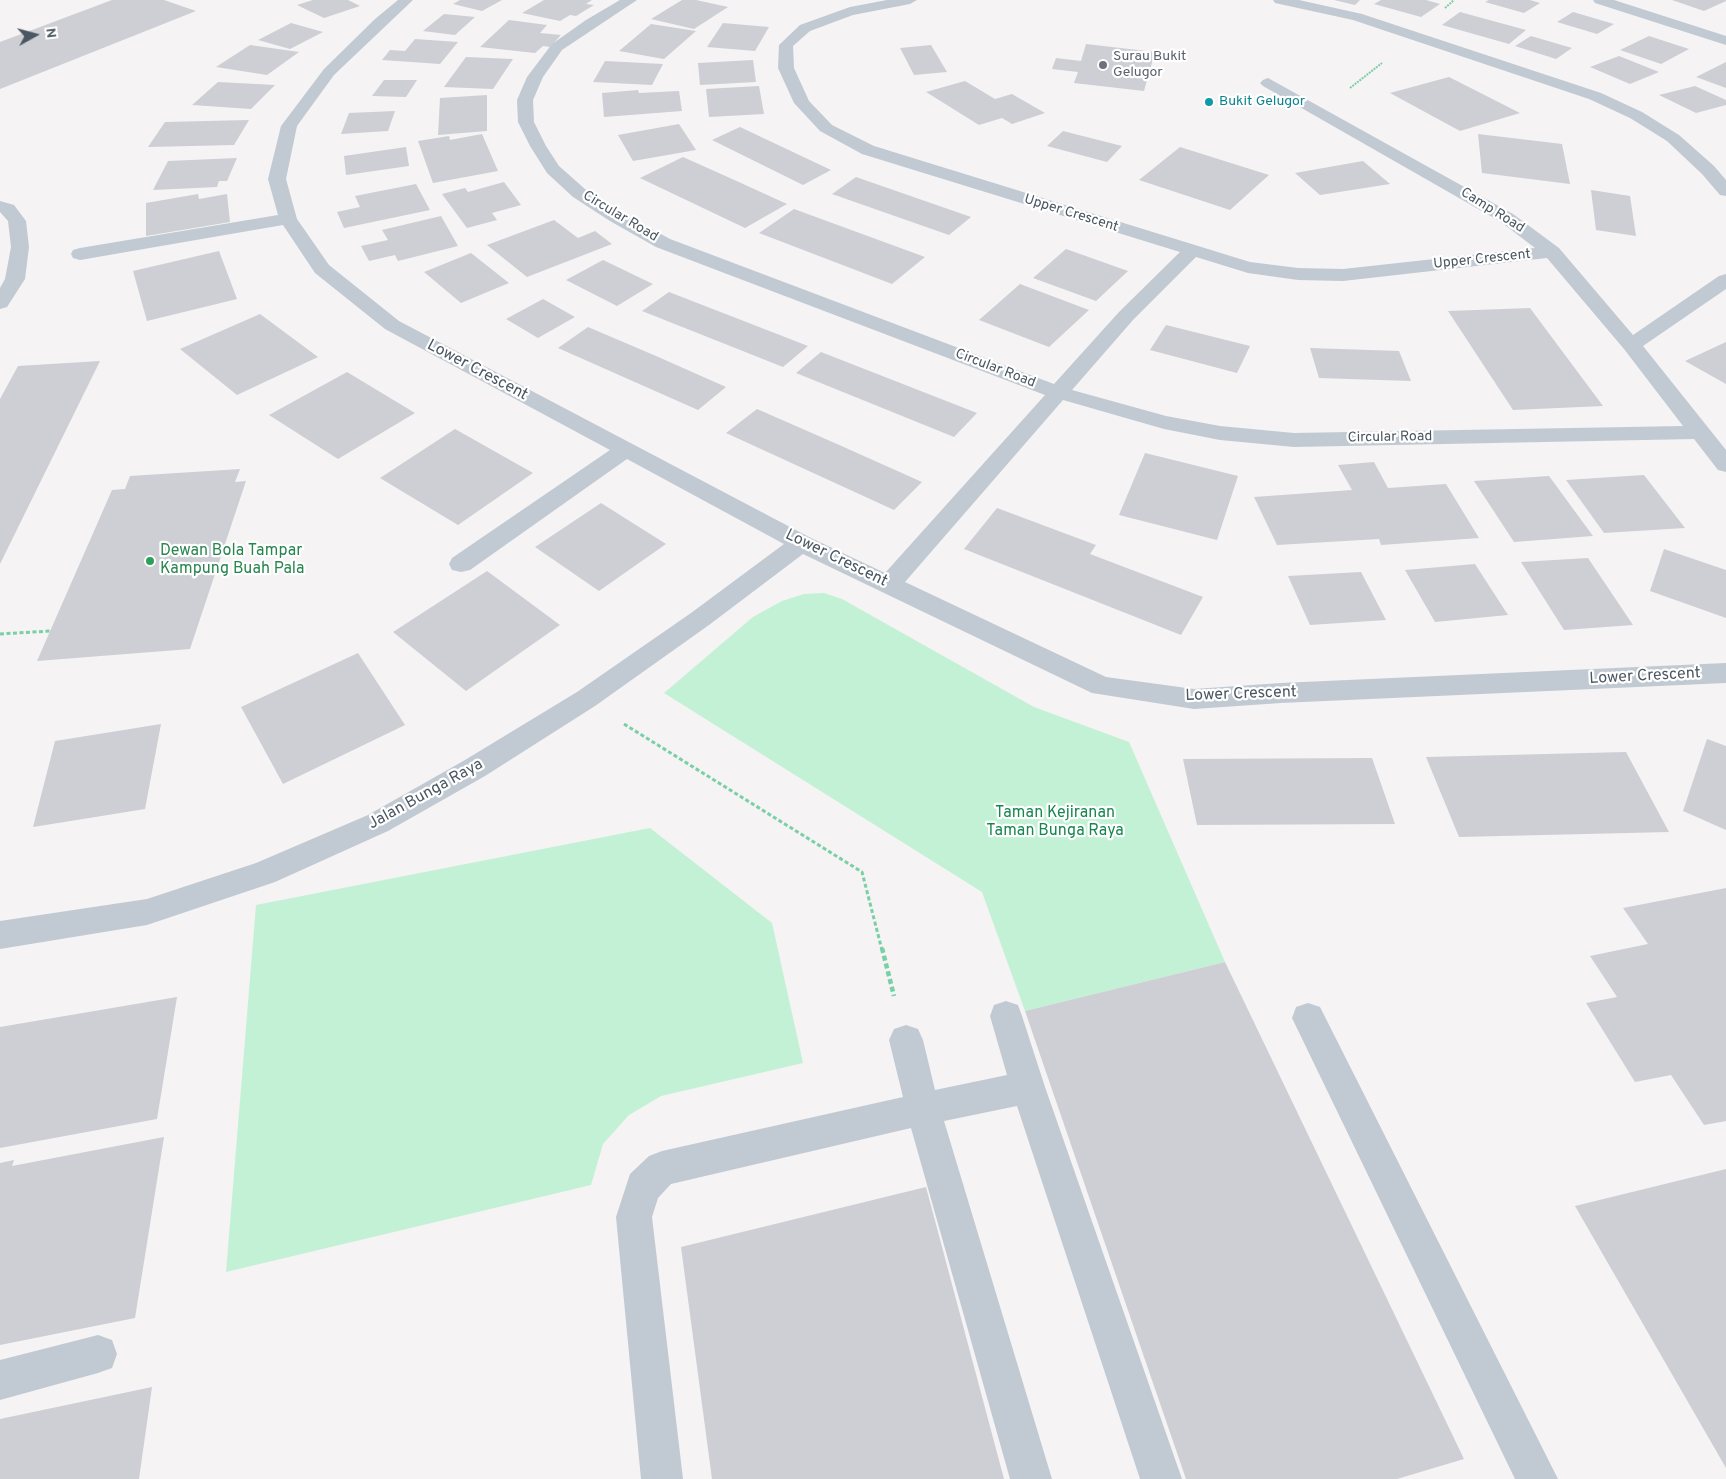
<!DOCTYPE html>
<style>
body{margin:0}
#map{position:relative;width:1726px;height:1479px;overflow:hidden;background:#f5f3f3;font-family:Overpass,sans-serif}
canvas{display:block}
.north{position:absolute;left:10px;top:10px;width:50px;height:50px;-webkit-text-stroke:4px #fff;paint-order:stroke;rotate:83deg;font-size:14px;font-weight:700;line-height:20px;text-align:center;color:#4a5661}
.north::after{content:'';display:block;margin:auto;width:18px;height:22px;background:#4a5661;clip-path:polygon(50% 0,100% 100%,50% 72%,0 100%)}
</style>
<div id="map">
<canvas width="1726" height="1479"></canvas>
<div class="north">N</div>
</div>
<script>
const c = document.querySelector('canvas').getContext('2d');
c.lineJoin = 'round';
function fill(path, color) { c.fillStyle = color; c.fill(path, 'evenodd'); }
const toPath = rows => new Path2D(rows.map(r => 'M' + r).join(''));
function stroke(path, color, width, dash) { c.strokeStyle = color; c.lineWidth = width; c.lineCap = dash ? 'butt' : 'round'; c.setLineDash(dash || []); c.stroke(path); }
function write(font, color, halo, rows, align = 'center') {
  c.font = font + ' Overpass,sans-serif'; c.lineWidth = 4.5; c.setLineDash([]); c.textBaseline = 'middle'; c.strokeStyle = halo; c.fillStyle = color; for (const [text, x, y, turn = 0] of rows) {
    c.save(); c.translate(x, y); c.rotate((+turn || 0) * Math.PI / 180); c.textAlign = isNaN(turn) ? turn : align; if (halo) c.strokeText(text, 0, 0); c.fillText(text, 0, 0); c.restore();
  }
}
fill(toPath([
 [824,593,842,599,1034,707,1129,742,1225,962,1025,1011,982,892,664,693,753,617,782,601,804,594],
 [650,828,772,923,803,1063,661,1096,629,1115,603,1144,591,1185,226,1272,256,905]
]), '#c3f1d5');
fill(toPath([
 [112,0,164,0,196,11,0,89,0,42],
 [313,0,348,0,360,6,324,18,297,5],
 [460,0,502,0,482,11,453,4],
 [544,0,592,0,586,4,594,5,576,16,570,15,560,21,522,13],
 [682,0,696,0,728,7,694,29,651,19],
 [1334,0,1360,0,1355,5],
 [1381,0,1426,0,1440,4,1421,17,1374,4],
 [1489,0,1530,0,1540,3,1524,13,1485,2],
 [1672,0,1726,0,1726,1,1704,11],
 [1460,12,1526,30,1509,44,1442,25],
 [1573,12,1614,24,1597,34,1557,22],
 [444,14,475,17,455,35,423,31],
 [509,20,547,25,540,33,561,35,550,47,543,46,535,53,480,47],
 [291,23,323,32,290,49,258,40],
 [723,23,769,27,755,51,707,47],
 [651,24,696,31,664,59,619,51],
 [1531,36,1572,48,1556,59,1515,46],
 [1649,36,1689,49,1661,64,1620,50],
 [415,39,458,42,440,64,382,60,390,50,405,51],
 [1086,44,1155,52,1144,91,1074,83,1078,72,1052,69,1056,58,1081,61],
 [250,45,299,52,267,75,216,67],
 [931,45,947,72,914,75,900,48],
 [1619,56,1659,72,1630,84,1590,67],
 [466,57,513,59,493,89,444,87],
 [753,60,756,82,700,85,698,63],
 [605,61,663,64,652,85,593,82],
 [1726,62,1726,88,1696,77],
 [1449,77,1520,113,1460,131,1390,93],
 [384,80,417,80,406,97,372,96],
 [965,81,995,99,1012,94,1045,113,1012,124,1002,118,979,125,926,92],
 [218,82,275,85,251,109,192,105],
 [759,86,764,114,709,117,706,89],
 [1695,86,1726,100,1726,105,1696,113,1659,95],
 [638,90,639,93,679,91,682,111,604,117,602,93],
 [487,95,487,131,438,135,440,98],
 [395,111,388,131,341,134,349,113],
 [249,120,234,145,148,147,165,122],
 [679,124,696,150,633,161,618,135],
 [740,127,831,170,803,185,712,140],
 [1063,131,1122,146,1107,162,1047,146],
 [482,134,498,171,433,183,418,141,449,136,450,140],
 [1478,134,1562,144,1570,184,1482,173],
 [406,147,409,166,346,175,344,156],
 [1180,147,1269,175,1230,210,1139,180],
 [683,157,741,183,787,204,745,228,640,178],
 [237,158,227,181,219,181,217,187,153,190,168,161],
 [1363,161,1390,184,1320,195,1295,173],
 [856,177,971,217,949,235,832,194],
 [504,182,521,205,492,213,497,220,467,228,442,194,465,188,468,192],
 [416,184,430,210,344,228,337,212,360,207,355,196],
 [1591,190,1630,196,1636,236,1596,230],
 [198,194,199,199,227,194,230,222,146,236,146,203],
 [794,209,925,257,892,284,759,233],
 [441,216,458,246,398,261,395,255,369,261,361,246,388,240,382,230],
 [554,220,578,238,595,231,612,244,527,277,487,245],
 [1066,249,1128,271,1096,301,1033,278],
 [219,251,237,299,147,321,133,271],
 [471,253,509,283,461,303,424,272],
 [603,260,653,284,617,306,566,280],
 [1020,284,1089,310,1049,347,979,320],
 [669,292,808,346,783,367,642,311],
 [543,299,575,317,538,338,506,319],
 [1530,308,1603,406,1513,410,1448,311],
 [260,314,318,357,237,395,180,349],
 [1166,325,1250,346,1237,373,1150,350],
 [588,327,656,356,726,387,698,410,558,348],
 [1726,342,1726,384,1685,361],
 [1310,348,1399,351,1411,381,1319,378],
 [821,352,977,413,954,437,796,373],
 [100,361,0,564,0,399,18,366],
 [347,372,415,413,338,459,269,415],
 [757,409,837,444,922,482,894,510,726,433],
 [455,429,533,473,458,525,380,478],
 [1145,453,1238,476,1217,540,1119,515],
 [1374,462,1388,488,1446,484,1479,538,1381,545,1379,539,1277,545,1254,497,1352,490,1338,465],
 [240,469,235,482,246,481,190,649,37,661,112,490,125,489,130,476],
 [1644,475,1685,528,1604,533,1566,480],
 [1549,476,1593,536,1514,542,1474,481],
 [601,503,666,544,599,591,535,547],
 [997,508,1096,545,1090,554,1203,597,1181,635,964,549],
 [1664,549,1726,570,1726,618,1650,591],
 [1588,558,1633,625,1564,630,1521,562],
 [1475,564,1508,615,1435,622,1405,570],
 [487,571,560,625,466,691,393,632],
 [1361,572,1386,620,1310,625,1288,576],
 [358,653,405,725,283,784,241,707],
 [161,724,145,809,33,827,55,741],
 [1707,739,1726,746,1726,830,1683,811],
 [1626,752,1669,832,1459,837,1426,757],
 [1372,758,1395,824,1197,825,1183,759],
 [1726,888,1726,1121,1704,1125,1671,1075,1635,1082,1586,1003,1617,997,1590,956,1648,944,1623,908],
 [1225,962,1464,1459,1397,1479,1186,1479,1025,1011],
 [177,997,157,1119,0,1148,0,1027],
 [164,1137,135,1318,0,1345,0,1163,14,1160,12,1166],
 [1726,1169,1726,1468,1575,1206],
 [926,1187,1004,1479,712,1479,681,1247],
 [152,1387,139,1479,0,1479,0,1419]
]), '#cdcfd5');
stroke(toPath([
 [1445,8,1454,0],
 [1350,88,1382,63]
]), '#7ad0a6', 2, [2, 1]);
stroke(toPath([
 [0,634,50,631],
 [624,724,862,872,882,950]
]), '#7ad0a6', 3, [4, 2.5]);
stroke(toPath([
 [882,948,894,996]
]), '#7ad0a6', 4.5, [5, 3]);
fill(toPath([
 [398,0,413,0,334,75,297,126,286,179,297,219,329,265,399,321,809,537,885,573,1045,395,656,247,610,221,573,197,547,173,530,146,518,122,517,100,527,77,552,44,586,20,620,0,637,0,562,50,543,77,533,100,534,122,546,146,559,166,585,189,622,213,670,239,1054,384,1119,312,1180,252,862,154,820,131,794,103,778,68,779,45,800,25,850,7,887,0,917,0,910,4,853,15,810,31,793,46,794,68,809,101,832,125,874,146,1250,262,1298,268,1343,269,1535,248,1501,222,1263,86,1260,83,1263,80,1268,78,1513,214,1559,248,1633,335,1719,276,1726,274,1726,289,1643,346,1726,450,1726,472,1718,470,1694,439,1294,447,1220,440,1164,429,1063,400,905,582,1106,677,1194,689,1281,683,1726,663,1726,683,1281,703,1194,709,1092,693,803,554,709,625,595,706,485,776,388,831,275,882,147,925,0,949,0,921,147,899,256,863,368,815,465,760,577,692,691,613,784,544,627,459,470,570,461,572,452,570,449,564,452,558,610,450,385,329,315,273,283,225,80,260,73,258,71,254,73,250,80,248,278,215,268,179,281,126,324,69,375,19,398,0],
 [1196,257,1248,273,1298,280,1343,281,1547,258,1624,349,1683,426,1294,433,1220,426,1166,416,1072,390,1133,320,1196,257],
 [1273,0,1299,0,1362,14,1601,93,1642,112,1679,135,1714,166,1726,180,1726,196,1720,195,1702,174,1667,141,1630,118,1589,99,1353,20,1275,3,1273,0],
 [1593,0,1614,0,1726,36,1726,45,1595,3,1593,0],
 [0,201,14,205,26,221,29,247,25,279,7,307,0,309,0,288,5,279,11,247,8,221,0,212,0,201],
 [1006,1001,1018,1005,1022,1016,1045,1087,1182,1479,1140,1479,1017,1106,944,1121,1052,1479,1010,1479,911,1128,671,1184,658,1198,652,1217,683,1479,641,1479,616,1217,630,1174,649,1156,662,1151,903,1097,889,1040,894,1029,906,1025,918,1029,923,1040,935,1090,1007,1075,990,1016,994,1005,1006,1001],
 [1308,1003,1320,1007,1558,1479,1515,1479,1292,1018,1296,1007,1308,1003],
 [98,1335,112,1340,117,1354,112,1368,98,1373,0,1400,0,1360,98,1335]
]), '#c1cad2');
for (const [x, y, r, color] of [
 [1103,65,5,"#6b7280"],
 [1209,102,5,"#0f9aa8"],
 [150,561,5,"#2e9e5b"]
]) { const dot = new Path2D(); dot.arc(x, y, r, 0, 2 * Math.PI); c.fillStyle = color; c.fill(dot); stroke(dot, '#fff', 2); }
write('14px', '#5b616d', '#fff', [
 ["Surau Bukit",1113,57],
 ["Gelugor",1113,73]
], 'left');
write('14px', '#0d838f', '#fff', [
 ["Bukit Gelugor",1219,102]
], 'left');
write('14px', '#4a5661', '#fff', [
 ["Camp Road",1492,211,32],
 ["Upper Crescent",1071,214,17],
 ["Circular Road",620,217,31],
 ["Upper Crescent",1482,260,-6],
 ["Circular Road",995,369,21],
 ["Circular Road",1390,438,-1]
]);
write('16px', '#4a5661', '#fff', [
 ["Lower Crescent",477,371,28],
 ["Lower Crescent",836,559,26],
 ["Lower Crescent",1645,677,-3],
 ["Lower Crescent",1241,695,-2],
 ["Jalan Bunga Raya",426,795,-29]
]);
write('16px', '#27864d', '#fff', [
 ["Dewan Bola Tampar",160,552],
 ["Kampung Buah Pala",160,570]
], 'left');
write('16px', '#17864f', '#fff', [
 ["Taman Kejiranan",1055,814],
 ["Taman Bunga Raya",1055,832]
]);
</script>
